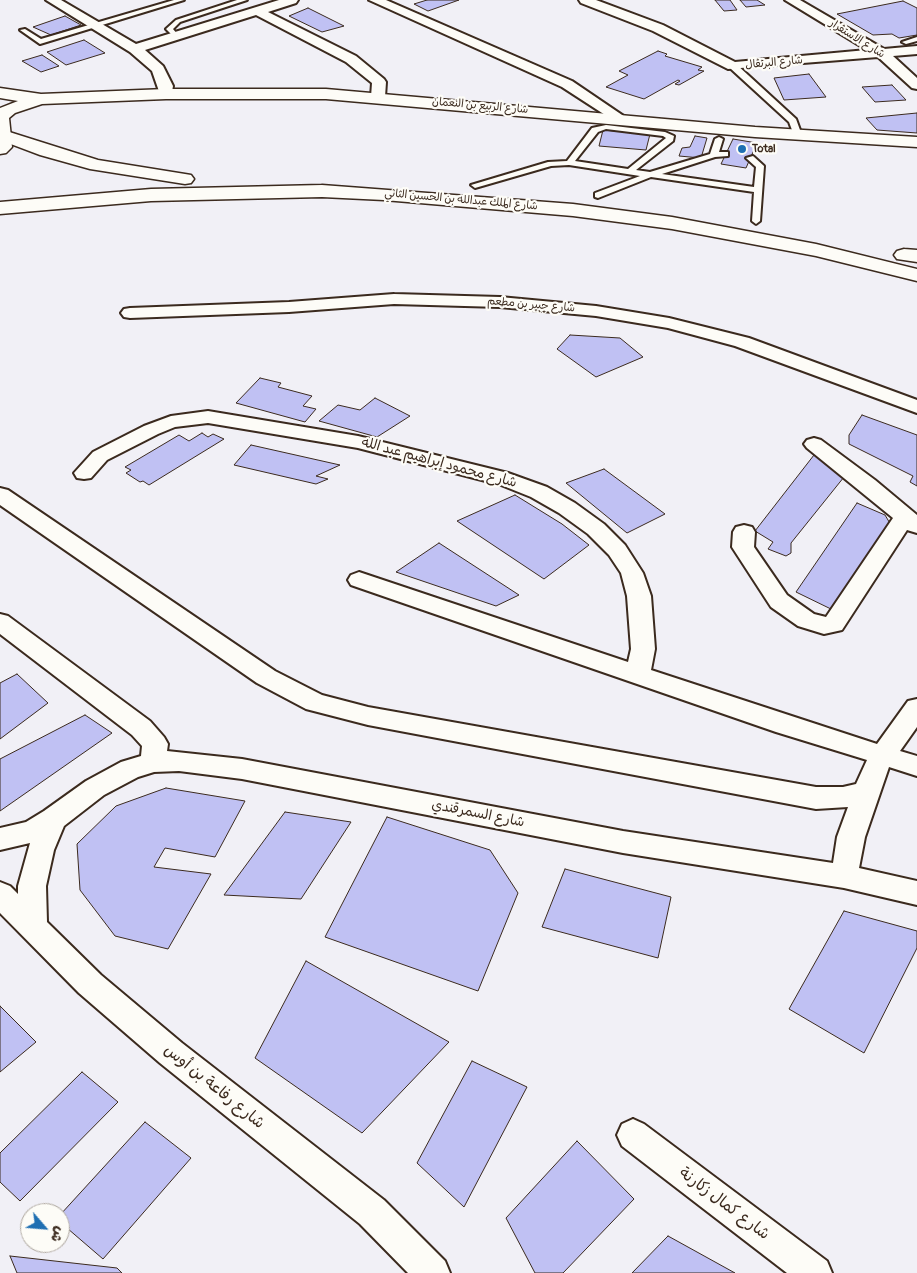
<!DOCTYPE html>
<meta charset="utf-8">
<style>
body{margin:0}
#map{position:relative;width:917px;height:1273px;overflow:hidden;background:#f1f0f6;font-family:Pangolin,"Playpen Sans Arabic",sans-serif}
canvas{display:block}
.north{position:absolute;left:20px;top:1203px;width:50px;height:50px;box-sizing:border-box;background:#fdfcf7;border:1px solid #afa8a0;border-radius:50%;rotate:117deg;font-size:14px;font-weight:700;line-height:20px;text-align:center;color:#3b2a1e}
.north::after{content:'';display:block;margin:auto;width:18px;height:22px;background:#1f6fb2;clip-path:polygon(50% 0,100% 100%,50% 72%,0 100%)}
</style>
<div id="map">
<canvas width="917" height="1273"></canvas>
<div class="north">ش</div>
</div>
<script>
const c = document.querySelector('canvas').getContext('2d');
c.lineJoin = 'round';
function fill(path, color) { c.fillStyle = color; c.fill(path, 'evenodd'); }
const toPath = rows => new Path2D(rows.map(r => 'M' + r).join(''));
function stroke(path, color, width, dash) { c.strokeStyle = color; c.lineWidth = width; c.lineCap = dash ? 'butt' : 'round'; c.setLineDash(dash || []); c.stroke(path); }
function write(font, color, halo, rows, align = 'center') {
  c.font = font + ' Pangolin,"Playpen Sans Arabic",sans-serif'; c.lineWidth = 4.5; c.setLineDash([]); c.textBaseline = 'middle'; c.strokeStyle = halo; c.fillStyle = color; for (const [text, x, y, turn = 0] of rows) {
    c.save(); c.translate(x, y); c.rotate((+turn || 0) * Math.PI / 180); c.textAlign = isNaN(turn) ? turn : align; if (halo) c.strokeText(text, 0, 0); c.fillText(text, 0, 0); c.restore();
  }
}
const building = toPath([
 [427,0,459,0,428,11,414,4,427,0],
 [715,0,730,0,737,10,724,11,715,0],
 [740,0,757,0,765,5,746,7,740,0],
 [903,1,917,8,917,35,899,38,892,34,873,35,837,14,903,1],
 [308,8,344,26,322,32,289,16,308,8],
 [65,16,81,25,51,35,33,27,65,16],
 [84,40,105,53,66,65,47,52,84,40],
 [658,51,667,54,665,56,702,67,698,70,704,71,679,85,675,84,680,81,678,80,644,99,606,87,628,75,619,71,658,51],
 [42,55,59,66,41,72,22,61,42,55],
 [809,74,826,97,784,100,774,78,809,74],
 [892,85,906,100,875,102,862,87,892,85],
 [917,113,917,133,877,130,866,118,917,113],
 [603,130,650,134,646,150,599,146,603,130],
 [695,136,707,138,701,158,679,156,682,148,690,147,695,136],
 [733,139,757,143,746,168,721,164,733,139],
 [570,335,620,338,643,357,596,377,557,349,570,335],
 [260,378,281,383,278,387,312,396,303,406,316,409,305,422,236,403,260,378],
 [375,398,410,416,377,437,319,421,338,405,360,410,375,398],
 [862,415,917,435,917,486,910,482,913,476,849,444,849,435,862,415],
 [202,433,208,437,213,434,224,439,149,485,143,481,140,482,126,473,131,470,125,467,179,435,189,441,202,433],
 [251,445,340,465,316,476,328,479,316,484,234,465,251,445],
 [814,455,844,477,791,543,791,553,786,556,768,549,773,542,755,531,814,455],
 [604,469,665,514,627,533,566,483,604,469],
 [515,495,562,524,589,545,544,579,457,521,515,495],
 [857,503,885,515,891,525,833,610,796,592,857,503],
 [439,543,519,595,496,606,396,572,439,543],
 [17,674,48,703,0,739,0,683,17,674],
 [85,715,112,733,0,811,0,759,85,715],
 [166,788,245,801,215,857,165,848,154,867,211,874,168,949,115,936,80,890,77,844,116,806,166,788],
 [285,812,351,822,301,899,224,895,285,812],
 [387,817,490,850,518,893,478,991,325,937,387,817],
 [565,869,671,897,658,958,542,927,565,869],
 [844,911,917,931,917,948,864,1053,789,1009,844,911],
 [306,961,449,1042,362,1133,255,1058,306,961],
 [0,1006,36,1042,0,1072,0,1006],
 [472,1061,527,1087,464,1207,417,1163,472,1061],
 [82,1072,118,1102,20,1201,0,1182,0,1153,82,1072],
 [145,1122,191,1158,103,1259,60,1222,60,1215,145,1122],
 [577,1141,634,1199,563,1273,535,1273,506,1218,577,1141],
 [668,1236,735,1273,632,1273,668,1236],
 [10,1256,117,1268,122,1273,17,1273,10,1256]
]);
fill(building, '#c0c1f3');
stroke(building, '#3b2a1e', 1);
const lane = toPath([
 [174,0,184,0,40,44,20,30,25,29,41,39,174,0],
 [237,0,247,0,180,22,173,29,179,36,178,37,174,37,166,29,176,20,237,0],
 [917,37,917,41,906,44,902,42,917,37],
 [730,64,736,64,796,119,800,130,796,137,789,135,792,130,789,122,730,68,730,64],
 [606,125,665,132,674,136,673,141,636,170,650,172,710,154,715,139,719,137,723,139,719,152,728,152,728,156,715,157,662,174,754,187,756,167,746,158,753,156,764,166,760,221,756,224,752,221,754,192,651,177,598,198,595,197,595,193,640,176,569,165,551,166,475,188,471,185,548,162,567,161,592,128,606,125],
 [606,129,663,136,666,138,628,169,575,161,598,132,606,129]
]);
const street = toPath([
 [46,0,61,0,136,44,279,0,298,0,296,3,268,12,356,56,384,79,386,82,385,97,378,101,373,100,371,97,372,83,346,62,256,15,145,50,163,66,173,86,171,97,161,97,152,71,130,52,46,0],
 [369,0,386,0,572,81,628,119,621,123,616,122,562,87,369,0],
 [579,0,596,0,663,25,735,62,867,50,785,0,800,0,884,49,917,46,917,54,893,56,917,78,917,89,912,88,878,57,728,69,653,31,581,3,579,0],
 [394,294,500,297,596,306,669,318,749,338,917,400,917,413,735,346,668,328,596,316,500,307,394,304,289,312,130,318,124,317,121,313,124,309,130,308,289,302,394,294],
 [208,411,358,436,508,473,547,487,575,503,604,524,625,545,643,573,651,596,655,649,651,670,877,744,908,701,917,699,917,727,900,751,917,756,917,776,889,767,865,837,859,868,917,881,917,905,844,888,623,853,242,779,179,771,154,772,138,777,104,795,64,826,54,850,46,886,47,922,101,975,182,1043,384,1200,445,1261,450,1273,408,1273,360,1224,160,1063,79,993,0,913,0,882,10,886,18,894,18,886,30,843,0,850,0,828,26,822,44,811,86,781,121,762,141,756,142,746,132,735,0,634,0,614,8,616,150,721,164,737,168,744,167,751,242,759,623,831,833,863,837,837,848,807,816,809,368,725,306,709,257,683,0,505,0,488,8,490,275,671,322,695,368,707,816,787,843,787,856,784,867,760,776,732,351,585,348,580,351,575,359,572,628,662,631,649,627,596,621,573,609,555,588,534,559,513,531,497,501,485,358,448,208,423,175,427,158,434,107,460,91,478,84,479,77,478,74,473,93,452,144,426,171,416,208,411],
 [814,438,821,440,875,480,917,515,917,533,907,530,842,630,824,634,798,626,771,607,732,547,733,532,736,527,744,525,752,527,755,532,754,547,787,595,814,614,826,617,893,518,807,448,804,444,807,440,814,438],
 [633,1119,644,1124,827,1261,832,1273,787,1273,622,1146,617,1135,622,1124,633,1119]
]);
const secondary = toPath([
 [0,88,41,94,166,89,326,89,755,127,917,137,917,147,755,137,326,99,166,99,42,104,15,113,9,118,12,147,6,153,0,154,0,108,18,101,0,98,0,88],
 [904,249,917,250,917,262,897,259,894,255,897,251,904,249]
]);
const highway = toPath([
 [3,130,98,160,185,174,191,175,194,179,191,183,185,184,90,169,40,155,0,140,0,131,3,130],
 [322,185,573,204,672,217,816,244,917,269,917,281,816,256,672,229,573,216,384,200,322,197,151,201,0,214,0,202,151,189,322,185]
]);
stroke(lane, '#3b2a1e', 4);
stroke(street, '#3b2a1e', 4);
stroke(secondary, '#3b2a1e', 3);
stroke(highway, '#3b2a1e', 3);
fill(lane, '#fdfcf7');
fill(street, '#fdfcf7');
fill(secondary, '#fdfcf7');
fill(highway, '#fdfcf7');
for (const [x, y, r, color] of [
 [742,149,5,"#1f6fb2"]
]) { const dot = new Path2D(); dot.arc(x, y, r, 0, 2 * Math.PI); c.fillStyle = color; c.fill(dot); stroke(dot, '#fdfcf7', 2); }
write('11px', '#3b2a1e', '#fdfcf7', [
 ["شارع الاستقرار",857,39,32],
 ["شارع البرتقال",774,63,-5],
 ["شارع الربيع بن النعمان",480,106,5],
 ["شارع الملك عبدالله بن الحسين الثاني",461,200,5],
 ["شارع جبير بن مطعم",531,305,5]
]);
write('bold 11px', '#3b2a1e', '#fdfcf7', [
 ["Total",752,149]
], 'left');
write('14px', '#3b2a1e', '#fdfcf7', [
 ["شارع محمود إبراهيم عبد الله",439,463,15],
 ["شارع السمرقندي",478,814,11]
]);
write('16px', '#3b2a1e', '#fdfcf7', [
 ["شارع رفاعة بن أوس",214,1087,39],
 ["شارع كمال زكارنة",724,1204,37]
]);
</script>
